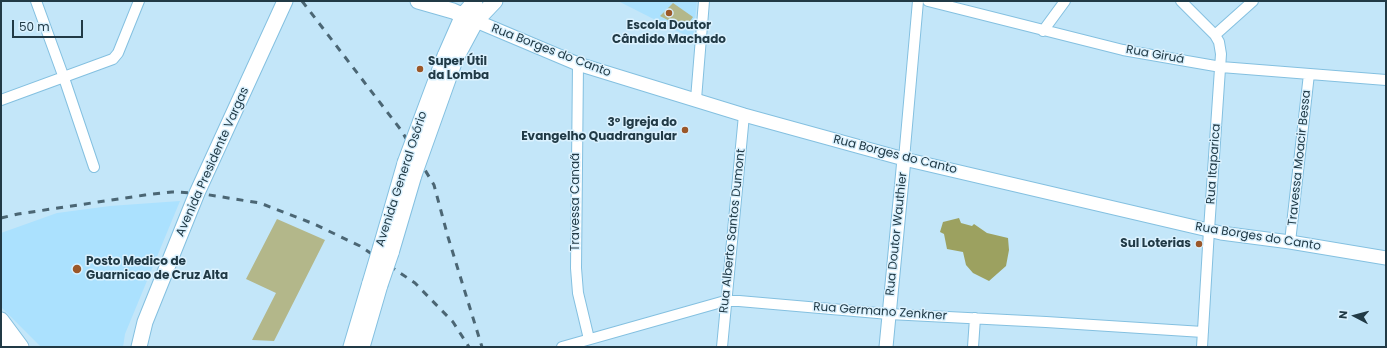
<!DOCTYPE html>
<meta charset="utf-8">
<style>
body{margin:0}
#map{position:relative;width:1387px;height:348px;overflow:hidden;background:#c3e6f9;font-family:Poppins,sans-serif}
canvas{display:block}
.frame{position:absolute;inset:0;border:2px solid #213a46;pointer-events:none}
.north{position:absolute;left:1335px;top:296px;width:40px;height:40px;-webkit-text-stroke:3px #daf1fe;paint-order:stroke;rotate:276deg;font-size:11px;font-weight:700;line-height:16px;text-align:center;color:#213a46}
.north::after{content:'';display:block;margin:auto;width:14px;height:18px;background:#213a46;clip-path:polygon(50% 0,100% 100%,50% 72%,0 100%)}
.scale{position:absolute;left:12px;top:20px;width:71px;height:18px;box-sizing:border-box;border:2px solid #213a46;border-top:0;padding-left:5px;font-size:12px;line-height:14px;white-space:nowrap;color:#213a46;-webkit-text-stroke:3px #daf1fe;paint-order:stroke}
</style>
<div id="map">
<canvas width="1387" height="348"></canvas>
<div class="frame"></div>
<div class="north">N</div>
<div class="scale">50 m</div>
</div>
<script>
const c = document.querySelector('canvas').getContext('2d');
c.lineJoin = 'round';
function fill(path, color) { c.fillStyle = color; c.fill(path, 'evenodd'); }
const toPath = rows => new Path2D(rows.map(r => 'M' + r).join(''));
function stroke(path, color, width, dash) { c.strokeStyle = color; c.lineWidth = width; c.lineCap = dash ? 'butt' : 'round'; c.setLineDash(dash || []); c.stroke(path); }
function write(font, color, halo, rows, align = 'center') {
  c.font = font + ' Poppins,sans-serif'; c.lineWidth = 3; c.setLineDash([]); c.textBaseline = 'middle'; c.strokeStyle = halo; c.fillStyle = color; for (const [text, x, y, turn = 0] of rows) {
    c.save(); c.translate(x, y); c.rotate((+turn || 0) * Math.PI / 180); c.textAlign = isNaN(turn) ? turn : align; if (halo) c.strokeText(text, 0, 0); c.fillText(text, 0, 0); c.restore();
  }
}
fill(toPath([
 [621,1,697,1,693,39,620,2],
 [180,201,125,334,123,347,41,347,1,307,1,233,57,213,110,206]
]), '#abe1fe');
fill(toPath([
 [673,3,693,17,685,29,660,16],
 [277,219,325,240,274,341,252,340,276,293,246,279]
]), '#b3b78a');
fill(toPath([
 [959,218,961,223,972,226,974,224,987,233,1008,238,1009,250,1006,266,989,281,973,273,966,265,963,252,947,249,944,234,940,232,943,222]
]), '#9ca160');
const minor = toPath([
 [36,1,64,78,94,167],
 [928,1,1123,50,1221,67,1386,80],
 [1181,1,1215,35,1219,42,1221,54,1209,230,1202,347],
 [1043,31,1065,1],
 [1215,35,1253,1],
 [578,64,576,268,578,293,589,339],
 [696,99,704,1],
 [1,100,113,59,118,53,139,1],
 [904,159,918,1],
 [1290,242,1309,74],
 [562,347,725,301,739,301,889,314,1046,322,1203,332],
 [722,347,744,115],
 [973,347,975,318]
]);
const tertiary = toPath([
 [476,21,578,64,744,115,904,159,1221,233,1290,242,1386,258],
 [886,347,904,159]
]);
const secondary = toPath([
 [418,1,453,11,471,19],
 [445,56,463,15,475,1],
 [455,60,476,21,495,1],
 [381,246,405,163],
 [391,253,414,175],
 [1,320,21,347],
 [1,340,10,347],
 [139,347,145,322,197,193,285,1],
 [351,347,370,283],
 [362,347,380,285]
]);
stroke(minor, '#84c0e0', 12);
stroke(tertiary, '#84c0e0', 15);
stroke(secondary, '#84c0e0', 17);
stroke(minor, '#fff', 10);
stroke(tertiary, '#fff', 13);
stroke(secondary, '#fff', 15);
stroke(toPath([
 [302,1,401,130,434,185,448,237,482,347],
 [1,218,18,214,145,195,172,192,197,193,260,203,314,224,360,246,415,283,453,322,469,347]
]), '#4b6674', 3, [7, 7]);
const secondaryBridge = toPath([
 [405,163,445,56],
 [414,175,455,60],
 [370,283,381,246],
 [380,285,391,253]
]);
stroke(secondaryBridge, '#84c0e0', 17, []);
stroke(secondaryBridge, '#fff', 15);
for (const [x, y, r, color] of [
 [669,13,4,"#9b5729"],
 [420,69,4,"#9b5729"],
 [685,130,4,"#9b5729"],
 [1199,244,4,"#9b5729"],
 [77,269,5,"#9b5729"]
]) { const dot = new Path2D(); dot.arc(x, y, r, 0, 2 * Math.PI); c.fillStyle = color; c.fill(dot); stroke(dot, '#daf1fe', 1.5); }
write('bold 12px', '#213a46', '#daf1fe', [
 ["Escola Doutor",669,26,"center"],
 ["Cândido Machado",669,40,"center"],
 ["Super Útil",428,62],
 ["da Lomba",428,76],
 ["3° Igreja do",677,123,"right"],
 ["Evangelho Quadrangular",677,137,"right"],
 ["Sul Loterias",1191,244,"right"],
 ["Posto Medico de",86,262],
 ["Guarnicao de Cruz Alta",86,276]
], 'left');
write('12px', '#213a46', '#daf1fe', [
 ["Rua Borges do Canto",551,51,21],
 ["Rua Giruá",1155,55,10],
 ["Rua Borges do Canto",895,155,14],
 ["Travessa Moacir Bessa",1300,158,-84],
 ["Avenida Presidente Vargas",213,162,-66],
 ["Rua Itaparica",1214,164,-86],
 ["Avenida General Osório",402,179,-72],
 ["Travessa Canaã",576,202,-90],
 ["Rua Alberto Santos Dumont",733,231,-84],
 ["Rua Doutor Wauthier",897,234,-84],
 ["Rua Borges do Canto",1258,237,9],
 ["Rua Germano Zenkner",880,312,4]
]);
</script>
